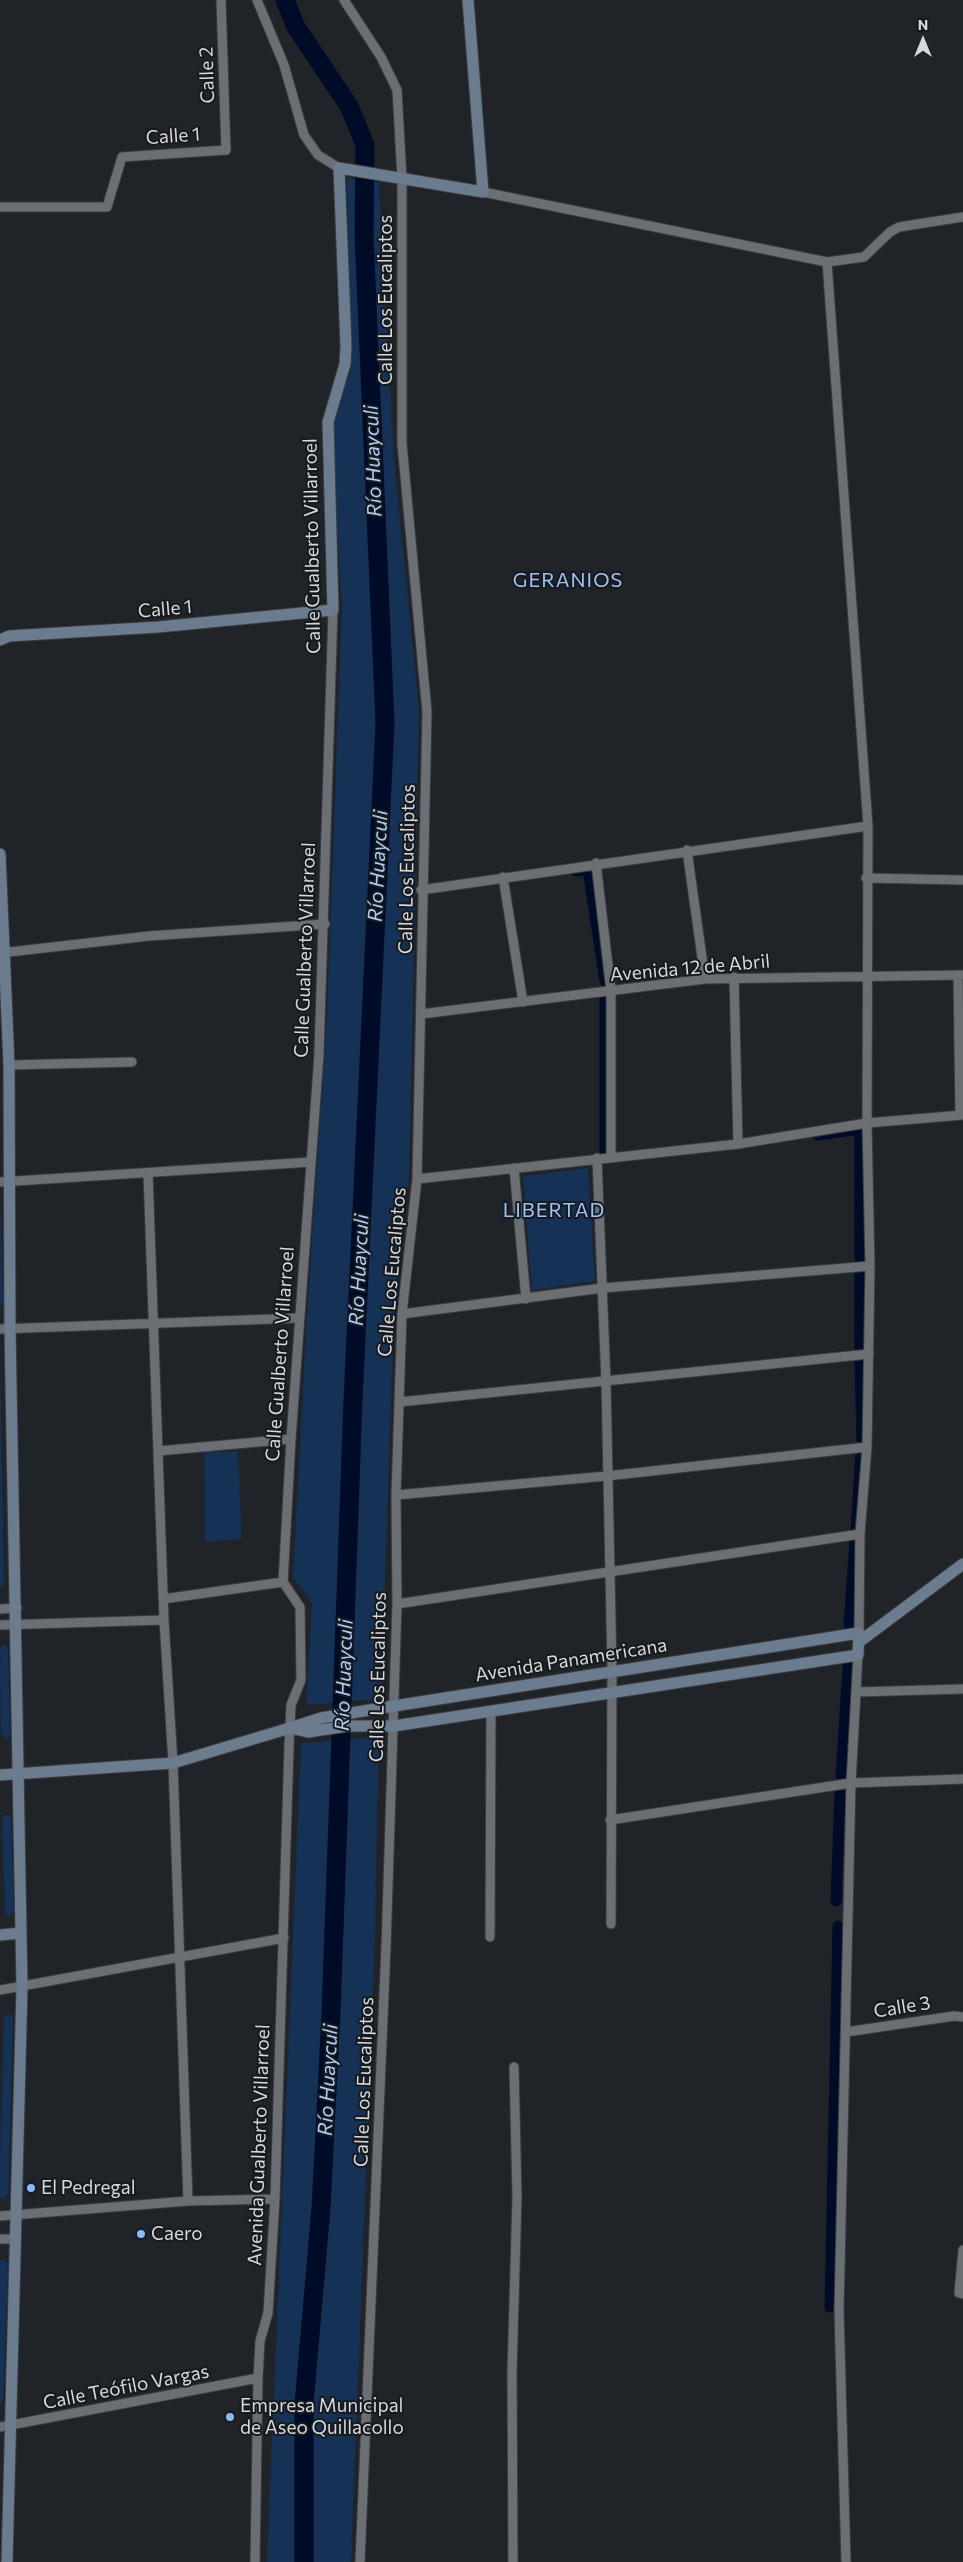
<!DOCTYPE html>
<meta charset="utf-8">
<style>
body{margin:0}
#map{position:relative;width:963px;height:2562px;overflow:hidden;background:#202327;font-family:Commissioner,sans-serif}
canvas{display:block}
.north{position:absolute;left:898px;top:15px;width:50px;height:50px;-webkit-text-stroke:4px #171a1e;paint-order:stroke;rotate:0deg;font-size:14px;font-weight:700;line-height:20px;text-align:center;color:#d6d8db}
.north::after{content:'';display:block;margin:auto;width:18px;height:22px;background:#d6d8db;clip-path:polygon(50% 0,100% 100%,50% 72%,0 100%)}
</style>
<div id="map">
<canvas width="963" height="2562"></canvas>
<div class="north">N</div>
</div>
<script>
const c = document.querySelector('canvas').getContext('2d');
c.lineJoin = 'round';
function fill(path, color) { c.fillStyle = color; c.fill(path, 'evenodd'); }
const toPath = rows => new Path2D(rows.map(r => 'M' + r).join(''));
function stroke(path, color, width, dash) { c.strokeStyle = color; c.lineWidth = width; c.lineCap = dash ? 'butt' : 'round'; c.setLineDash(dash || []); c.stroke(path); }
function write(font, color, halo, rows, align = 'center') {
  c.font = font + ' Commissioner,sans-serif'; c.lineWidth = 4; c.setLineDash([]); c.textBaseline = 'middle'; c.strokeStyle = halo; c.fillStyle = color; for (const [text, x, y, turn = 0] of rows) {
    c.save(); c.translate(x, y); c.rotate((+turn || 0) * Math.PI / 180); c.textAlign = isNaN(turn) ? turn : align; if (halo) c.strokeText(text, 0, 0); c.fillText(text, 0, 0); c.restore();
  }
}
fill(toPath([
 [347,178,379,183,394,460,419,709,409,1180,398,1244,394,1315,381,1699,306,1705,312,1603,293,1577,307,1316,327,1018,342,605,330,416,351,372],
 [588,1168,595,1281,532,1290,523,1176],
 [0,1194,3,1303,0,1308],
 [0,1355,4,1584,0,1589],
 [204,1452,238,1452,242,1539,205,1542],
 [4,1644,8,1648,10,1734,6,1740,1,1734,0,1648],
 [379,1737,374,1967,351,2562,267,2562,301,1743],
 [4,1815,9,1815,11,1819,14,1911,9,1917,5,1912,2,1819],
 [7,2014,11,2015,13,2019,8,2194,4,2200,0,2196,0,2174,4,2018],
 [4,2259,8,2264,3,2400,0,2405,0,2261]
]), '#153155');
stroke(toPath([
 [576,871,588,870,605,981],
 [605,996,605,1152],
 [818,1135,860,1129,860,1261],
 [860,1350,860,1273],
 [860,1361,862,1441],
 [856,1529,861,1453],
 [849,1625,855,1541],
 [841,1776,848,1667],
 [836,1901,840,1793],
 [830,2307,838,1926]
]), '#000c27', 11);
stroke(toPath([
 [285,0,296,27,349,106,365,145,364,234,385,723,353,1400,331,2013,321,2208,304,2404,304,2562]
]), '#000c27', 19);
const street = toPath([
 [257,0,284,65,304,135,318,155,339,168],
 [344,0,381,57,397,90,402,178,402,444,427,712,417,1179,402,1314,396,1495,397,1604,386,1947,360,2562],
 [483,192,827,262,864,257,890,232,899,227,963,217],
 [0,207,107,207,122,157,226,150,221,0],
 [827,262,868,826,867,1123,870,1266,867,1447,860,1534,859,1633],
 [687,850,705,979],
 [596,863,611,991,611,1156],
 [503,877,523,1002],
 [866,878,963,880],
 [421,890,868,826],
 [0,953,149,936,325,924],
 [958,975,960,1115],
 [734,977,738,1144],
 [421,1014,705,979,963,975],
 [9,1065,132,1062],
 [597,1158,606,1382,612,1670,611,1924],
 [514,1168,526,1299],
 [148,1173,164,1620,173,1763,188,2201],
 [417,1179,738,1144,867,1123,963,1115],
 [0,1182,311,1162],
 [402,1314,603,1288,870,1266],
 [0,1329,300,1318],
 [399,1402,869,1354],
 [158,1451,291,1439],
 [396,1495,607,1476,867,1447],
 [163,1599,283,1582],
 [397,1604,860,1534],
 [0,1609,17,1608],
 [0,1625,164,1620],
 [856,1692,963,1689],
 [610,1820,851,1783,963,1779],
 [490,1937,491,1711],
 [0,1990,284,1938],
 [846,2032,954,2016,963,2017],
 [0,2216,188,2201,275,2199],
 [0,2239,15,2239],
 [963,2250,959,2293,963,2294],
 [0,2427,258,2378],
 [255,2562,258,2378,260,2341,268,2313,275,2199,289,1746,291,1705,301,1680,300,1607,283,1582,291,1439,319,1054,333,610],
 [513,2562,512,2372,517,2197,514,2067],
 [846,2562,839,2311,851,1783,858,1655]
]);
const secondary = toPath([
 [0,640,9,636,158,627,333,610,328,422,345,364,346,346,339,168,483,192,468,0],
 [0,854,9,1065,10,1328,22,1987,7,2562],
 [859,1633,858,1655,394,1726,347,1726,308,1732,290,1728,321,1718,394,1706,859,1633],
 [859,1642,963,1564],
 [0,1775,173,1763,290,1728],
 [0,1935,21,1933]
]);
stroke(street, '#3b3e41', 11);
stroke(secondary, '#3b3e41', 13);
stroke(street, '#6b6e73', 9);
stroke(secondary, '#6c7c8f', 11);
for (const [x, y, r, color] of [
 [31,2188,5,"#88bafc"],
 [141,2234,5,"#88bafc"],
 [230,2417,5,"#88bafc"]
]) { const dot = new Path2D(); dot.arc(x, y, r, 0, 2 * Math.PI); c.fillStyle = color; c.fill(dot); stroke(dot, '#171a1e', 2); }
write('19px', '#d6d8db', '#171a1e', [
 ["Calle 2",207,75,-92],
 ["Calle 1",173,136,-4],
 ["Calle Los Eucaliptos",386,300,-90],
 ["Calle Gualberto Villarroel",312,546,-91],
 ["Calle 1",165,609,-5],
 ["Calle Los Eucaliptos",407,869,-89],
 ["Calle Gualberto Villarroel",305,950,-88],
 ["Avenida 12 de Abril",690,968,-5],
 ["Calle Los Eucaliptos",392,1272,-85],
 ["Calle Gualberto Villarroel",280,1354,-86],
 ["Avenida Panamericana",571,1660,-9],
 ["Calle Los Eucaliptos",378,1677,-89],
 ["Calle 3",902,2007,-9],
 ["Calle Los Eucaliptos",364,2082,-88],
 ["Avenida Gualberto Villarroel",259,2145,-88],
 ["Calle Teófilo Vargas",126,2387,-11]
]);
write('19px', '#d6d8db', '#171a1e', [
 ["El Pedregal",41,2188],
 ["Caero",151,2234],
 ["Empresa Municipal",240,2406],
 ["de Aseo Quillacollo",240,2428]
], 'left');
write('italic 20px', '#afcef6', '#171a1e', [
 ["Río Huayculi",373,461,-92],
 ["Río Huayculi",378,866,-87],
 ["Río Huayculi",359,1270,-87],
 ["Río Huayculi",344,1675,-88],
 ["Río Huayculi",328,2080,-87]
]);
c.letterSpacing = '1px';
write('20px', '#9dc2f3', '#171a1e', [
 ["GERANIOS",568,580],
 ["LIBERTAD",554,1210]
]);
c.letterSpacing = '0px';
</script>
